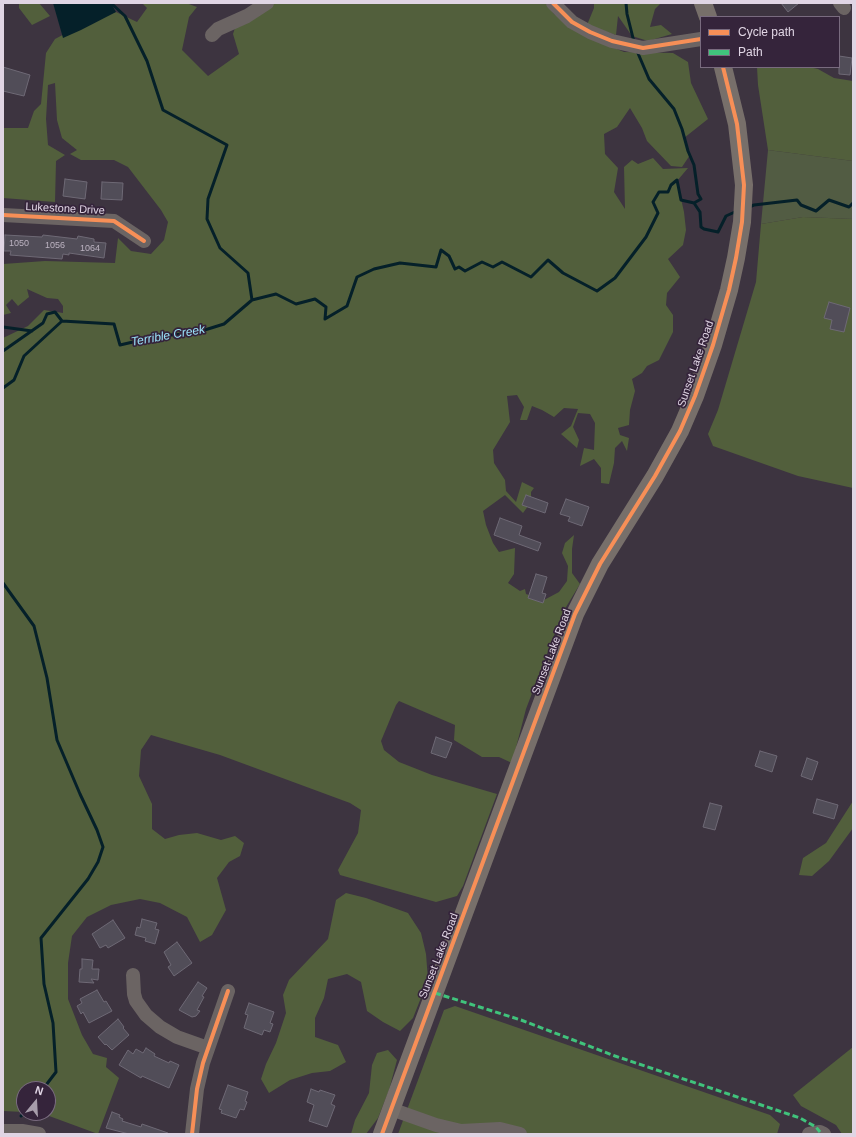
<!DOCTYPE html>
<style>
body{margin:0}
#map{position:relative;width:856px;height:1137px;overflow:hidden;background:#3d3440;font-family:Helvetica,sans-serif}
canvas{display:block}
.frame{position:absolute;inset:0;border:4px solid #e0d5e4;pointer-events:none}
.legend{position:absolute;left:700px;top:16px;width:140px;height:52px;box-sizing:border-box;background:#35243b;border:1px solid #796b7f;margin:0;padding:5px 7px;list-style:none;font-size:12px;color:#e0d5e4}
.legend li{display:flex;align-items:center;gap:8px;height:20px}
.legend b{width:20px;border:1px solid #796b7f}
.north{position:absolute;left:16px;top:1081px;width:40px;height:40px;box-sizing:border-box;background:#35243b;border:1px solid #796b7f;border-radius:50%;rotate:18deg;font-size:11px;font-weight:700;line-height:16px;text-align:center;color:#e0d5e4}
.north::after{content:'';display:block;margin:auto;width:14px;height:18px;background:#a79dab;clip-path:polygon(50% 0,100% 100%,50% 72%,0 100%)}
</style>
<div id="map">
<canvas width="856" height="1137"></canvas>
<div class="frame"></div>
<ul class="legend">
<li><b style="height:5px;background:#f78f57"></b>Cycle path</li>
<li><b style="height:5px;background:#40c37c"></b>Path</li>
</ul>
<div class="north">N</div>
</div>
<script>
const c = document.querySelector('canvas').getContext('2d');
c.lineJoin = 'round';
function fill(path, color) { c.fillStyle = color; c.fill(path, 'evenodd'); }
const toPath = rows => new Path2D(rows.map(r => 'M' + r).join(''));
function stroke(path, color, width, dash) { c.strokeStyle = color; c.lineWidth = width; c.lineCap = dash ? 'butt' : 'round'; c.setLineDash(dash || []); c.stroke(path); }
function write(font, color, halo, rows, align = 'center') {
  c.font = font + ' Helvetica,sans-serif'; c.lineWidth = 3.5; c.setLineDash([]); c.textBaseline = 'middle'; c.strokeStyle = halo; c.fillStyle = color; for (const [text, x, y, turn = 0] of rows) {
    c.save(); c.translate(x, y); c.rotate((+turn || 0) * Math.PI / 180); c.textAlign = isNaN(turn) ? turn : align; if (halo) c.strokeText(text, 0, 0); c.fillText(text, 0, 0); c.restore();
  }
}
fill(toPath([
 [768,150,853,161,853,219,803,217,761,224]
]), '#525c43');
fill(toPath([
 [19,3,39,3,50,16,32,25,19,8],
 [142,3,186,3,197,7,189,17,182,50,208,76,239,54,233,34,236,25,268,3,546,3,554,14,598,41,624,52,673,53,688,62,691,83,708,119,684,138,690,155,682,167,671,166,647,141,642,128,630,108,617,127,604,134,605,154,618,168,614,192,625,209,624,167,632,160,638,164,653,158,663,169,688,168,677,181,684,212,686,230,683,245,668,259,680,277,667,293,666,305,673,315,673,332,659,360,647,366,642,373,632,379,635,391,630,410,629,425,618,428,620,435,629,438,627,451,622,441,615,448,614,463,609,484,601,483,601,468,594,459,580,466,584,448,594,450,595,423,590,414,578,413,573,427,579,440,577,448,561,434,571,426,578,409,564,408,554,417,542,410,532,406,527,420,520,420,524,407,517,395,507,396,510,422,493,450,494,463,505,480,506,491,516,502,522,482,534,488,531,492,531,502,523,513,505,495,483,511,486,525,493,543,499,552,515,548,514,574,508,583,520,591,525,589,526,594,544,600,559,592,567,581,568,566,562,553,565,543,574,535,572,549,572,573,580,584,563,612,526,709,512,763,499,757,482,757,454,740,455,725,399,701,396,705,381,741,384,750,399,762,432,775,497,794,463,886,457,896,436,902,340,875,338,870,358,833,361,810,350,803,220,755,151,735,141,750,139,776,152,804,152,829,165,839,179,835,197,833,221,840,235,836,244,843,240,856,229,862,217,878,226,910,212,935,200,942,187,917,160,903,140,899,111,905,87,917,72,936,68,963,68,999,82,1035,93,1054,107,1058,106,1067,119,1078,98,1134,41,1113,48,1113,48,1089,24,1089,24,1112,3,1111,3,338,28,326,44,310,63,313,63,306,58,299,47,298,27,289,29,297,18,306,12,299,6,305,11,313,3,315,3,264,45,261,115,263,118,238,131,251,151,254,164,240,168,222,161,210,128,167,114,160,81,160,70,154,77,150,62,138,57,120,55,83,48,85,46,119,48,145,65,155,56,161,55,202,3,198,3,128,28,128,34,111,41,104,46,53,55,39,89,21,116,12,137,22,147,8],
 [594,3,661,3,655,9,650,27,661,25,672,34,648,41,632,36,618,16,616,35,587,25,594,8],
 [757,67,789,67,792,68,809,67,818,69,834,78,853,81,853,161,768,150,758,85],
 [803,217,853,219,853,488,798,476,713,446,708,434,718,410,756,282,761,224],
 [853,801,853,828,829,861,812,876,799,875,803,858,826,843],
 [346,893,366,898,408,913,421,933,426,954,428,980,413,1018,400,1031,383,1022,367,1011,361,982,347,974,328,979,324,998,315,1018,315,1037,338,1045,346,1062,330,1071,312,1073,290,1080,269,1093,261,1079,266,1064,276,1043,286,1013,283,995,289,980,328,939,336,900],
 [455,1006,770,1115,780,1124,777,1134,398,1134,444,1010],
 [853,1047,853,1134,842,1134,836,1125,801,1106,793,1095],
 [388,1050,397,1060,389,1090,378,1118,366,1134,351,1134,355,1120,369,1093,372,1065,377,1053]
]), '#525f3c');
fill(toPath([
 [53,3,111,3,116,12,81,30,63,38]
]), '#052029');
stroke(toPath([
 [111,3,125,16,147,61,163,110,227,145,208,199,207,219,220,248,248,273,252,300],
 [626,3,627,14,634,42],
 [637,51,649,79,674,109,682,129,688,151,694,165,698,194,701,199,694,203],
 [749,207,754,205,797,200,801,205,816,211,829,200,849,207,853,203],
 [3,327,32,331],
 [3,351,43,323,47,314,55,312,62,321,114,324,120,345,159,336,195,333,224,324,252,300,276,294,296,304,315,299,326,307,325,319,347,306,357,277,374,269,400,263,436,267,441,250,449,256,455,269,459,267,465,271,482,262,493,267,502,262,531,277,548,260,563,273,597,291,615,278,646,237,658,213,653,202,659,192,668,192,671,185,677,180,681,200,694,203,700,212,701,227,704,229,718,232,726,216,737,211],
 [3,388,14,380,24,356,62,321],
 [3,583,34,626,47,678,57,740,80,794,97,830,103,847,98,862,88,879,41,938,44,984,53,1023,56,1072,43,1089],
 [21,1116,24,1113]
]), '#052029', 3);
const building = toPath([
 [781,3,799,3,788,12,781,3],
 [839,56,852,58,850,75,839,74,839,56],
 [3,67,30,75,24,96,3,91,3,67],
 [65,179,87,182,85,199,63,196,65,179],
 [102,182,123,183,122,200,101,199,102,182],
 [5,235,42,237,43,235,77,239,78,236,94,239,94,242,106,243,104,258,69,253,69,255,63,254,62,259,10,255,11,251,4,251,5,235],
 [829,302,850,308,844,332,830,329,832,320,824,318,829,302],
 [526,495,548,503,545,513,522,505,526,495],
 [566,499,589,507,582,526,568,521,570,517,560,514,566,499],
 [500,518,522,526,519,535,541,543,538,551,494,535,500,518],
 [536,574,547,577,542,593,546,594,543,603,528,598,536,574],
 [436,737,452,743,446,758,431,753,436,737],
 [760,751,777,756,772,772,755,766,760,751],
 [807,758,818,762,812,780,801,776,807,758],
 [817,799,838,805,834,819,813,813,817,799],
 [710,803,722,806,715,830,703,827,710,803],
 [142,919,157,923,155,929,159,930,155,944,145,941,146,938,135,935,137,927,140,928,142,919],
 [113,920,125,938,108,948,106,945,100,948,92,934,113,920],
 [177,942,192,963,174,976,168,967,171,965,164,952,177,942],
 [82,959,93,960,92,969,99,969,98,980,91,979,94,983,79,982,80,969,82,969,82,959],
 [198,982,207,988,202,996,204,997,197,1010,200,1011,196,1016,192,1017,179,1010,198,982],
 [97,990,104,1002,106,1001,112,1011,89,1023,83,1012,81,1014,77,1006,82,1003,80,999,97,990],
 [249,1003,274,1012,270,1023,273,1024,270,1032,264,1030,262,1035,244,1028,248,1015,245,1014,249,1003],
 [118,1019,124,1027,123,1028,129,1035,112,1050,106,1044,105,1045,98,1037,118,1019],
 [146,1048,155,1054,154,1056,169,1063,170,1061,179,1065,169,1088,142,1076,141,1078,119,1065,128,1050,133,1054,136,1049,143,1053,146,1048],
 [228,1085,248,1092,245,1101,247,1102,244,1110,240,1109,236,1118,221,1113,222,1110,219,1109,228,1085],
 [311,1089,319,1092,320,1090,335,1095,331,1104,335,1106,327,1127,309,1121,314,1105,307,1102,311,1089],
 [112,1112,120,1115,119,1117,123,1119,122,1121,141,1127,142,1124,168,1133,168,1134,129,1134,106,1128,112,1112]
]);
fill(building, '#514d58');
stroke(building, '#6e6975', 1);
stroke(toPath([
 [553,3,572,22,590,32,612,41,643,48,701,39],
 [840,3,844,8],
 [212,35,218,29,247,16,267,3],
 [3,215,114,221,144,241],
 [133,975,134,994,136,1001,146,1015,160,1027,177,1037,208,1048],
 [391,1109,436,1125,461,1131,500,1129,520,1134],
 [3,1131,22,1131,39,1134],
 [192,1134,197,1089,203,1063,228,991],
 [809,1134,820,1132,824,1134]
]), '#6b6463', 14);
stroke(toPath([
 [703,3,708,17],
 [382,1134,575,614,600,564,655,476,680,431,695,396,713,345,729,290,736,258,742,222,744,185,737,124,723,67]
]), '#776f6a', 18);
stroke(toPath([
 [435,993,521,1020,615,1056,800,1118,816,1127,820,1132]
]), '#40c37c', 3, [6, 3]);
stroke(toPath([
 [553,3,572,22,590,32,612,41,643,48,701,39],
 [3,215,114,221,144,241],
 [192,1134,197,1089,203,1063,228,991],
 [382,1134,575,614,600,564,655,476,680,431,695,396,713,345,729,290,736,258,742,222,744,185,737,124,723,67]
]), '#f78f57', 4);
write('9px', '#bcb3c1', null, [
 ["1050",19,244],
 ["1056",55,246],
 ["1064",90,249]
]);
write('11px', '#e0d5e4', '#35243b', [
 ["Lukestone Drive",65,209,3],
 ["Sunset Lake Road",696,364,-71],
 ["Sunset Lake Road",552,652,-69],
 ["Sunset Lake Road",439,956,-69]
]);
write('italic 12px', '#9ae3fa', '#35243b', [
 ["Terrible Creek",168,336,-10]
]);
</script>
